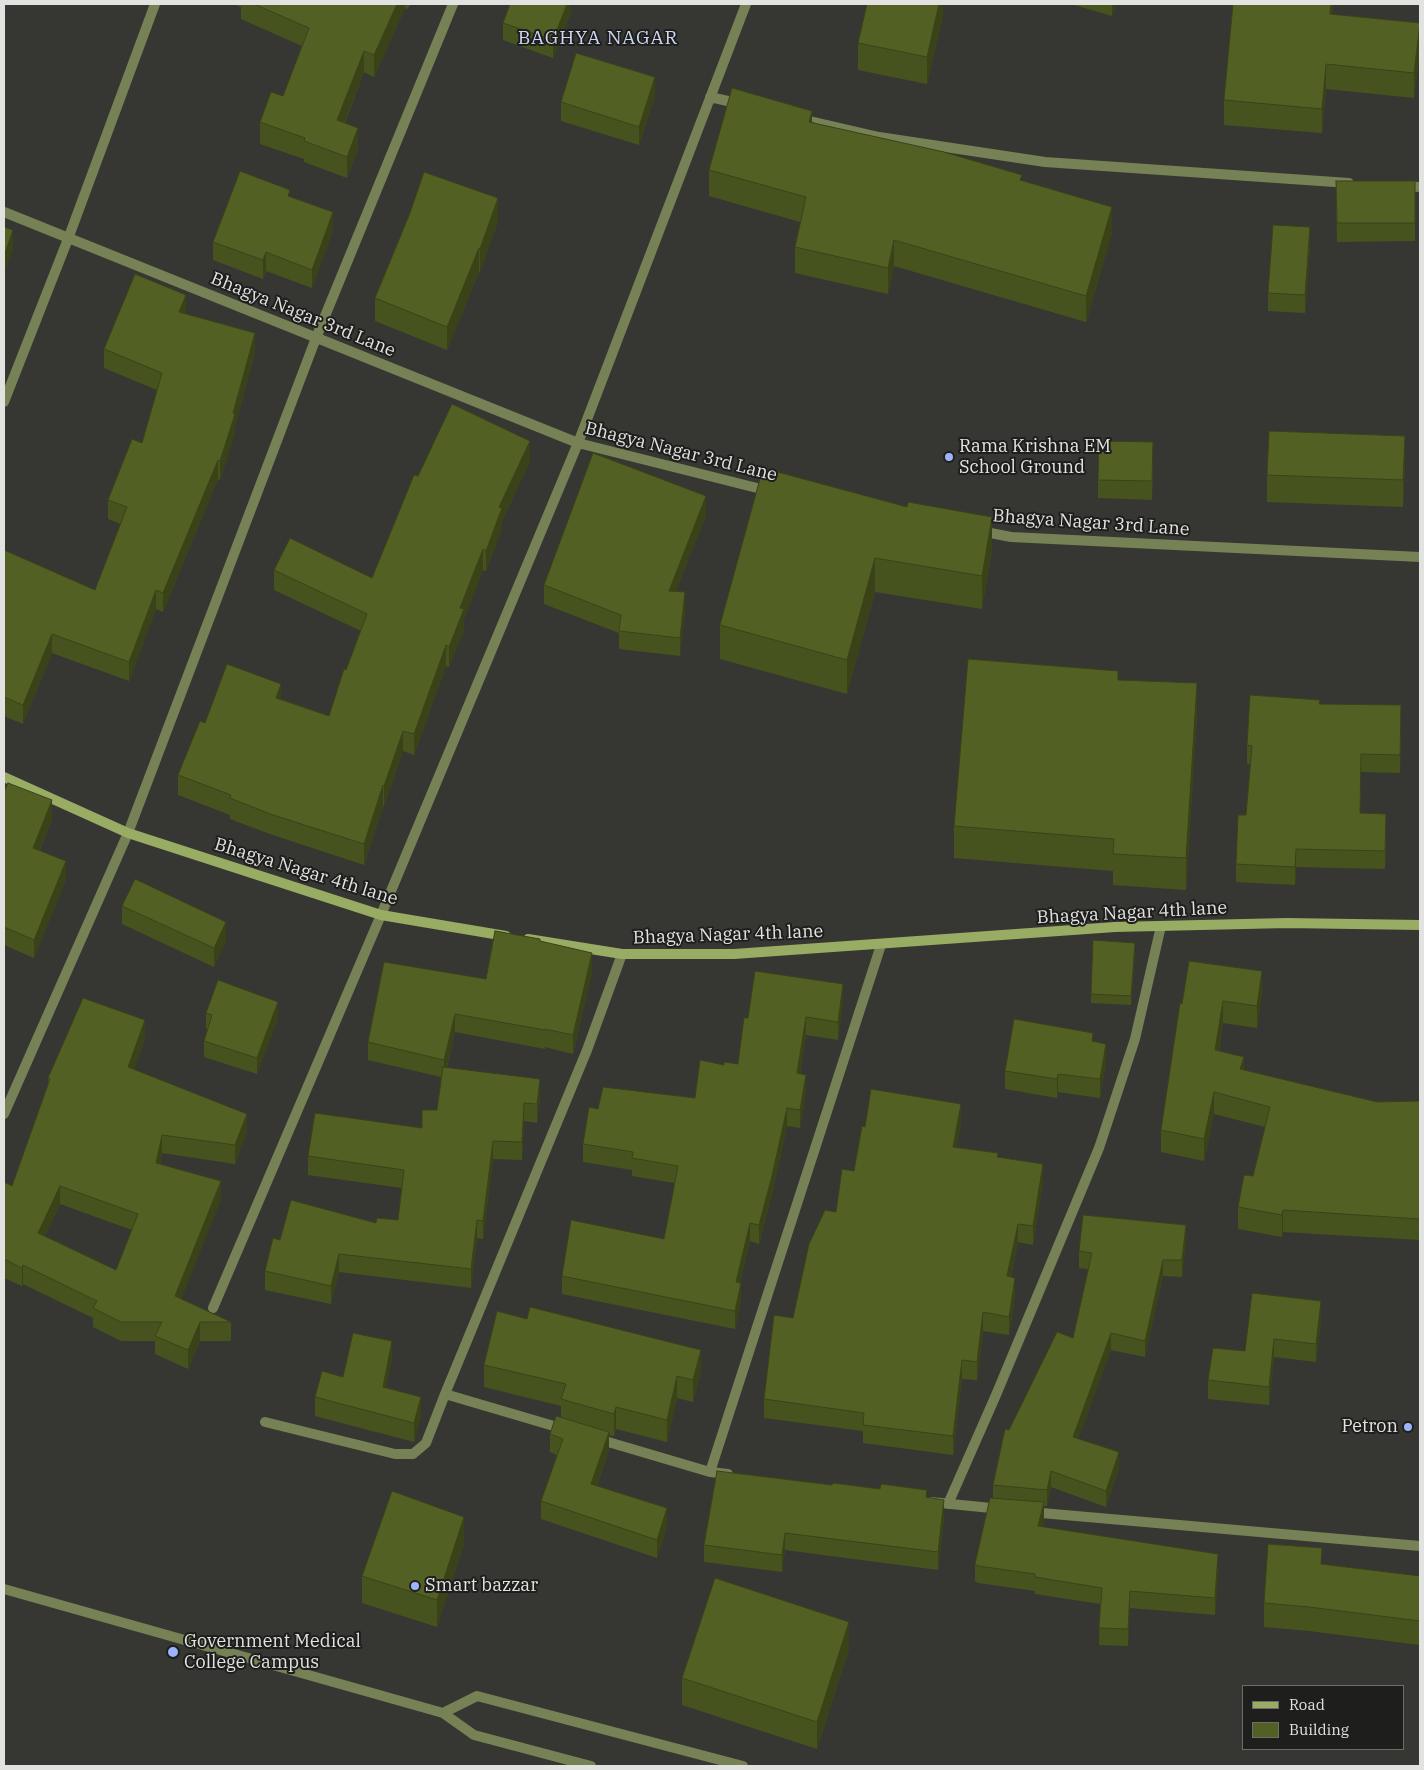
<!DOCTYPE html>
<style>
body{margin:0}
#map{position:relative;width:1424px;height:1770px;overflow:hidden;background:#363733;font-family:"IBM Plex Serif",serif}
canvas{display:block}
.frame{position:absolute;inset:0;border:5px solid #e2e3e1;pointer-events:none}
.legend{position:absolute;left:1242px;top:1685px;width:162px;height:65px;box-sizing:border-box;background:#1e1e1c;border:1px solid #6c6d6b;margin:0;padding:6px 9px;list-style:none;font-size:15px;color:#e2e3e1}
.legend li{display:flex;align-items:center;gap:10px;height:25px}
.legend b{width:25px;border:1px solid #6c6d6b}
</style>
<div id="map">
<canvas width="1424" height="1770"></canvas>
<div class="frame"></div>
<ul class="legend">
<li><b style="height:6px;background:#99ac63"></b>Road</li>
<li><b style="height:14px;background:#536023"></b>Building</li>
</ul>
</div>
<script>
const c = document.querySelector('canvas').getContext('2d');
c.lineJoin = 'round';
const toPath = rows => new Path2D(rows.map(r => 'M' + r).join(''));
function stroke(path, color, width, dash) { c.strokeStyle = color; c.lineWidth = width; c.lineCap = dash ? 'butt' : 'round'; c.setLineDash(dash || []); c.stroke(path); }
function fill(path, color) { c.fillStyle = color; c.fill(path, 'evenodd'); }
function write(font, color, halo, rows, align = 'center') {
  c.font = font + ' "IBM Plex Serif",serif'; c.lineWidth = 4; c.setLineDash([]); c.textBaseline = 'middle'; c.strokeStyle = halo; c.fillStyle = color; for (const [text, x, y, turn = 0] of rows) {
    c.save(); c.translate(x, y); c.rotate((+turn || 0) * Math.PI / 180); c.textAlign = isNaN(turn) ? turn : align; if (halo) c.strokeText(text, 0, 0); c.fillText(text, 0, 0); c.restore();
  }
}
stroke(toPath([
 [710,97,741,104],
 [801,119,879,137,1045,162,1349,183],
 [1401,186,1420,187],
 [4,212,578,443,769,491],
 [4,402,68,239,155,4],
 [980,531,1011,537,1420,557],
 [4,1114,128,833,316,338,453,4],
 [213,1308,381,915,578,443,746,4],
 [445,1394,564,1429],
 [265,1422,395,1454,413,1454,426,1443,445,1394,587,1050,622,954],
 [598,1439,710,1472,728,1474],
 [710,1472,881,945],
 [931,1502,1001,1509],
 [948,1504,996,1395,1099,1148,1135,1039,1161,926],
 [1030,1512,1420,1546],
 [4,1589,443,1713,474,1735,591,1766],
 [443,1713,477,1696,743,1766]
]), '#768255', 10);
stroke(toPath([
 [4,777,128,833,381,915,506,936],
 [528,939,622,954,734,954,1115,927,1287,923,1420,925]
]), '#99ac63', 10);
fill(toPath([
 [233,4,410,4,408,9,405,8,374,77,364,72,345,123,358,149,347,178,304,162,304,159,260,144,260,122,283,96,302,46,241,19,241,7],
 [571,4,571,12,553,58,503,40,503,23],
 [943,4,943,16,927,84,858,70,858,43],
 [1071,4,1116,4,1112,16],
 [1233,4,1333,4,1332,14,1420,48,1414,98,1326,89,1322,133,1224,125,1224,100],
 [655,96,639,145,561,121,561,102],
 [812,122,1022,181,1112,233,1086,322,894,266,888,294,795,273,795,247,800,222,709,196,709,170],
 [1336,181,1415,181,1415,241,1337,242],
 [290,196,333,230,312,288,266,271,263,279,213,260,213,242],
 [498,221,480,272,479,272,447,350,375,321,375,298],
 [1310,246,1305,313,1268,311,1268,293],
 [186,314,255,353,235,426,235,433,220,480,218,479,163,612,156,609,129,681,52,653,23,724,4,716,4,550,95,590,121,524,108,519,108,500,142,443,157,390,104,368,104,349],
 [530,461,502,521,502,529,486,571,483,570,464,619,464,630,449,667,446,666,414,755,403,751,384,806,383,806,364,865,270,834,230,819,230,815,178,795,178,775,205,723,281,699,329,716,361,631,274,590,274,570,372,578,418,476],
 [1153,461,1152,500,1098,498,1098,480],
 [1405,463,1403,507,1267,502,1267,475],
 [763,468,992,550,982,609,875,592,847,694,720,659,720,625],
 [706,515,676,591,685,611,680,656,619,649,619,633,544,604,544,585],
 [1118,680,1197,714,1186,890,1113,885,1113,871,954,858,954,826],
 [1320,704,1401,724,1400,773,1361,772,1360,813,1386,833,1385,869,1296,867,1295,885,1236,882,1236,864,1246,815,1251,764,1247,764,1247,745],
 [4,789,52,819,40,850,66,879,34,958,4,945],
 [122,906,226,940,214,967,122,924],
 [540,941,592,972,573,1054,545,1047,545,1049,455,1032,447,1068,540,1097,537,1123,524,1121,522,1160,493,1159,483,1239,477,1238,471,1288,339,1272,331,1304,265,1290,265,1271,280,1240,376,1223,398,1220,402,1188,308,1175,308,1156,422,1128,437,1110,441,1077,368,1060,368,1042,486,979],
 [1135,952,1131,1005,1091,1003,1091,994],
 [1262,993,1257,1028,1223,1023,1219,1051,1244,1070,1377,1102,1420,1101,1420,1240,1283,1232,1282,1237,1238,1229,1238,1207,1253,1176,1265,1127,1214,1114,1204,1161,1161,1152,1161,1130,1182,1004],
 [843,1002,838,1040,806,1035,800,1074,806,1093,800,1128,787,1126,772,1194,759,1244,750,1241,740,1283,741,1301,735,1329,562,1294,562,1276,664,1239,675,1183,632,1176,632,1170,583,1162,583,1144,598,1109,695,1098,724,1065,738,1064,748,1018],
 [206,1013,278,1018,257,1074,204,1057,204,1041,208,1030,206,1029],
 [145,1039,134,1069,247,1132,235,1164,162,1153,160,1164,221,1199,181,1299,231,1322,231,1341,200,1341,188,1369,155,1354,155,1341,121,1341,93,1327,93,1318,23,1284,22,1286,4,1278,4,1182,12,1186,48,1084,48,1078],
 [60,1204,132,1230,116,1270,45,1236],
 [1093,1042,1106,1062,1100,1098,1058,1092,1057,1098,1005,1089,1005,1071],
 [961,1123,956,1148,998,1157,1043,1182,1033,1245,1018,1242,1011,1277,1015,1296,1009,1335,983,1331,977,1380,962,1379,953,1455,863,1443,863,1431,764,1418,764,1399,793,1318,836,1212,854,1171,865,1127],
 [1186,1241,1182,1277,1163,1276,1145,1357,1111,1350,1078,1439,1119,1469,1106,1507,1051,1487,1047,1506,1044,1506,1044,1519,1042,1527,1218,1571,1215,1615,1130,1608,1128,1646,1099,1645,1100,1604,1035,1594,1035,1591,978,1583,975,1581,975,1564,993,1498,993,1485,1009,1430,1073,1338,1088,1269,1079,1268,1079,1251],
 [1321,1320,1316,1362,1274,1357,1269,1405,1208,1399,1208,1380,1245,1351],
 [392,1359,386,1388,421,1416,414,1442,315,1416,315,1397,343,1377],
 [484,1365,701,1372,693,1402,677,1398,667,1442,616,1429,614,1436,609,1435,609,1450,597,1486,667,1526,657,1558,541,1519,541,1501,557,1455,550,1452,550,1434,561,1418,561,1406,484,1387],
 [927,1497,944,1518,938,1570,785,1550,782,1572,704,1562,704,1545],
 [464,1544,437,1627,362,1603,362,1576],
 [1420,1576,1420,1645,1309,1631,1264,1627,1264,1603],
 [849,1649,817,1749,682,1705,682,1678]
]), '#47531e');
fill(toPath([
 [397,4,405,4,405,8,374,77,374,55],
 [567,4,571,4,571,12,553,58,553,40],
 [939,4,943,4,943,16,927,84,927,57],
 [1112,4,1116,4,1112,16],
 [1331,4,1333,4,1330,38,1330,14],
 [1420,23,1420,48,1414,98,1414,73],
 [364,51,364,72,337,142,337,120],
 [1326,64,1326,89,1322,133,1322,109],
 [655,77,655,96,639,145,639,127],
 [812,111,812,136,809,122],
 [358,128,358,149,347,178,347,157],
 [498,198,498,221,480,272,480,249],
 [1112,207,1112,233,1086,322,1086,296],
 [333,212,333,230,312,288,312,270],
 [1310,227,1310,246,1305,313,1305,295],
 [13,230,13,249,4,275,4,256],
 [894,240,894,266,888,294,888,268],
 [479,248,479,272,447,350,447,327],
 [266,252,266,271,263,279,263,260],
 [186,295,186,315,179,312],
 [255,333,255,353,235,426,235,433,220,480,220,461,233,413],
 [1405,436,1405,463,1403,507,1403,480],
 [530,441,530,461,502,521,502,529,486,571,486,551,499,507],
 [218,460,218,479,163,612,163,593],
 [706,496,706,515,669,609,669,591],
 [992,517,992,550,982,609,982,576],
 [483,549,483,570,464,619,464,630,449,667,449,647,460,608],
 [875,558,875,592,847,694,847,660],
 [156,590,156,609,129,681,129,662],
 [685,592,685,611,680,656,680,638],
 [52,634,52,653,23,724,23,705],
 [446,645,446,666,414,755,414,734],
 [1197,683,1197,714,1186,890,1186,858],
 [281,684,281,704,276,698],
 [403,731,403,751,384,806,384,786],
 [383,785,383,806,364,865,364,844],
 [52,800,52,819,33,866,33,848],
 [1386,814,1386,833,1385,869,1385,851],
 [1296,849,1296,867,1295,885,1295,867],
 [66,861,66,879,34,958,34,940],
 [226,922,226,940,214,967,214,948],
 [1135,943,1135,952,1131,1005,1131,996],
 [592,953,592,972,573,1054,573,1035],
 [1262,971,1262,993,1257,1028,1257,1006],
 [843,984,843,1002,838,1040,838,1022],
 [1223,1001,1223,1023,1215,1072,1215,1050],
 [278,1002,278,1018,257,1074,257,1058],
 [455,1014,455,1032,444,1078,444,1060],
 [806,1017,806,1035,797,1092,797,1073],
 [145,1020,145,1039,128,1085,128,1067],
 [1106,1044,1106,1062,1100,1098,1100,1079],
 [1244,1057,1244,1079,1240,1069],
 [1058,1074,1058,1092,1057,1098,1057,1079],
 [806,1075,806,1093,800,1128,800,1110],
 [540,1079,540,1097,537,1123,537,1104],
 [1214,1092,1214,1114,1204,1161,1204,1139],
 [524,1103,524,1121,522,1160,522,1142],
 [961,1104,961,1123,953,1166,953,1147],
 [787,1108,787,1126,772,1194,759,1244,759,1225],
 [247,1114,247,1132,235,1164,235,1145],
 [162,1135,162,1153,156,1182,156,1163],
 [493,1141,493,1159,483,1239,483,1221],
 [1043,1164,1043,1182,1033,1245,1033,1226],
 [221,1181,221,1199,175,1315,175,1296],
 [60,1186,60,1204,38,1251,38,1233],
 [1283,1210,1283,1232,1282,1237,1282,1215],
 [477,1220,477,1238,471,1288,471,1269],
 [750,1223,750,1241,736,1300,736,1282],
 [1018,1224,1018,1242,1007,1295,1007,1276],
 [1186,1225,1186,1241,1182,1277,1182,1260],
 [339,1254,339,1272,331,1304,331,1286],
 [1163,1260,1163,1276,1145,1357,1145,1341],
 [23,1265,23,1284,22,1286,22,1268],
 [1015,1278,1015,1296,1009,1335,1009,1317],
 [741,1283,741,1301,735,1329,735,1311],
 [1321,1301,1321,1320,1316,1362,1316,1344],
 [983,1312,983,1331,977,1380,977,1362],
 [200,1322,200,1341,188,1369,188,1350],
 [1111,1333,1111,1350,1073,1453,1073,1437],
 [1274,1339,1274,1357,1269,1405,1269,1387],
 [392,1341,392,1359,383,1405,383,1387],
 [701,1350,701,1372,693,1402,693,1380],
 [962,1360,962,1379,953,1455,953,1436],
 [677,1376,677,1398,667,1442,667,1420],
 [421,1397,421,1416,414,1442,414,1423],
 [616,1407,616,1429,614,1436,614,1414],
 [609,1432,609,1450,591,1502,591,1484],
 [1119,1452,1119,1469,1106,1507,1106,1491],
 [1051,1471,1051,1487,1047,1506,1047,1490],
 [944,1500,944,1518,938,1570,938,1552],
 [1044,1502,1044,1519,1038,1544,1038,1526],
 [667,1508,667,1526,657,1558,657,1540],
 [464,1517,464,1544,437,1627,437,1600],
 [785,1533,785,1550,782,1572,782,1555],
 [1218,1554,1218,1571,1215,1615,1215,1598],
 [1130,1591,1130,1608,1128,1646,1128,1629],
 [849,1622,849,1649,817,1749,817,1722]
]), '#3a4318');
const building = toPath([
 [254,4,397,4,374,55,364,51,337,120,358,128,347,157,304,141,305,138,260,122,271,92,283,96,309,28,254,4],
 [510,4,567,4,553,40,503,23,510,4],
 [867,4,939,4,927,57,858,43,867,4],
 [1233,4,1331,4,1330,14,1420,23,1414,73,1326,64,1322,109,1224,100,1233,4],
 [576,53,655,77,639,127,561,102,576,53],
 [732,88,812,111,809,122,944,152,1022,175,1020,180,1112,207,1086,296,894,240,888,268,795,247,806,197,709,170,732,88],
 [240,171,290,190,288,196,333,212,312,270,266,252,263,260,213,242,240,171],
 [424,172,498,198,480,249,479,248,447,327,375,298,410,213,424,172],
 [1336,181,1415,181,1415,223,1337,223,1336,181],
 [1273,225,1310,227,1305,295,1268,293,1273,225],
 [4,227,13,230,4,256,4,227],
 [135,274,186,295,179,312,255,333,233,413,235,414,220,461,218,460,163,593,156,590,129,662,52,634,23,705,4,697,4,550,95,590,127,507,108,500,132,439,142,443,162,373,104,349,135,274],
 [452,404,530,441,499,507,502,508,486,551,483,549,460,608,464,609,449,647,446,645,414,734,403,731,384,786,383,785,364,844,270,814,230,798,231,795,178,775,200,721,205,723,227,664,281,684,276,698,329,716,344,669,346,670,367,614,274,570,290,538,372,578,414,475,418,476,452,404],
 [1269,431,1405,436,1403,480,1267,475,1269,431],
 [1099,441,1153,442,1152,481,1098,480,1099,441],
 [593,453,706,496,669,591,685,592,680,638,619,631,621,615,544,585,593,453],
 [763,468,907,507,908,502,992,517,982,576,875,558,847,660,720,625,763,468],
 [968,659,1118,671,1118,680,1197,683,1186,858,1113,854,1114,839,954,826,968,659],
 [1250,695,1320,700,1319,704,1401,705,1400,755,1361,754,1360,813,1386,814,1385,851,1296,849,1295,867,1236,864,1238,815,1246,815,1252,746,1247,745,1250,695],
 [8,783,52,800,33,848,66,861,34,940,4,927,4,789,5,790,8,783],
 [135,879,226,922,214,948,122,906,135,879],
 [495,931,540,939,540,941,592,953,573,1035,545,1029,545,1030,455,1014,444,1060,368,1042,384,962,486,979,495,931],
 [1093,940,1135,943,1131,996,1091,994,1093,940],
 [1189,961,1262,971,1257,1006,1223,1001,1215,1050,1244,1057,1240,1069,1377,1102,1420,1101,1420,1219,1283,1210,1282,1215,1238,1207,1244,1175,1253,1176,1270,1107,1214,1092,1204,1139,1161,1130,1180,1003,1182,1004,1189,961],
 [755,971,843,984,838,1022,806,1017,797,1073,806,1075,800,1110,787,1108,772,1176,759,1225,750,1223,736,1282,741,1283,735,1311,562,1276,571,1220,664,1239,678,1166,632,1158,633,1152,583,1144,589,1107,598,1109,603,1087,695,1098,700,1060,724,1065,724,1062,738,1064,744,1018,748,1018,755,971],
 [218,980,278,1002,257,1058,204,1041,212,1015,206,1013,218,980],
 [83,998,145,1020,128,1067,247,1114,235,1145,162,1135,156,1163,221,1181,175,1296,231,1322,200,1322,188,1350,155,1336,162,1322,121,1322,93,1308,97,1301,23,1265,22,1268,4,1259,4,1182,12,1186,50,1079,48,1078,83,998],
 [60,1186,138,1214,116,1270,38,1233,60,1186],
 [1014,1019,1093,1033,1092,1041,1106,1044,1100,1079,1058,1074,1057,1079,1005,1071,1014,1019],
 [443,1067,540,1079,537,1104,524,1103,522,1142,493,1141,483,1221,477,1220,471,1269,339,1254,331,1286,265,1271,273,1238,280,1240,291,1200,376,1223,377,1218,398,1220,404,1170,308,1156,315,1113,422,1128,422,1110,437,1110,443,1067],
 [871,1089,961,1104,953,1147,998,1153,997,1157,1043,1164,1033,1226,1018,1224,1007,1276,1015,1278,1009,1317,983,1312,977,1362,962,1360,953,1436,863,1425,864,1413,764,1399,774,1315,793,1318,809,1244,825,1210,836,1212,842,1169,854,1171,862,1126,865,1127,871,1089],
 [1083,1215,1186,1225,1182,1260,1163,1260,1145,1341,1111,1333,1073,1437,1119,1452,1106,1491,1051,1471,1047,1490,993,1485,1005,1429,1009,1430,1057,1332,1073,1338,1092,1253,1079,1251,1083,1215],
 [1252,1293,1321,1301,1316,1344,1274,1339,1269,1387,1208,1380,1213,1348,1245,1351,1252,1293],
 [530,1307,701,1350,693,1380,677,1376,667,1420,616,1407,614,1414,561,1399,566,1384,484,1365,497,1311,527,1319,530,1307],
 [353,1333,392,1341,383,1387,421,1397,414,1423,315,1397,322,1371,343,1377,353,1333],
 [556,1416,609,1432,591,1484,667,1508,657,1540,541,1501,563,1439,550,1434,556,1416],
 [717,1471,832,1485,833,1483,880,1489,881,1484,927,1490,926,1497,944,1500,938,1552,785,1533,782,1555,704,1545,717,1471],
 [392,1491,464,1517,437,1600,362,1576,392,1491],
 [990,1498,1044,1502,1038,1526,1218,1554,1215,1598,1130,1591,1128,1629,1099,1628,1102,1588,1035,1577,1035,1574,978,1566,975,1564,990,1498],
 [1268,1544,1322,1548,1321,1564,1420,1576,1420,1621,1309,1607,1264,1603,1268,1544],
 [715,1578,849,1622,817,1722,682,1678,715,1578]
]);
fill(building, '#536023');
stroke(building, '#3a4318', 1);
for (const [x, y, r, color] of [
 [949,457,5,"#9db4fd"],
 [1408,1427,5,"#9db4fd"],
 [415,1586,5,"#9db4fd"],
 [173,1652,6,"#9db4fd"]
]) { const dot = new Path2D(); dot.arc(x, y, r, 0, 2 * Math.PI); c.fillStyle = color; c.fill(dot); stroke(dot, '#1e1e1c', 2); }
write('18px', '#e2e3e1', '#1e1e1c', [
 ["Bhagya Nagar 3rd Lane",303,315,22],
 ["Bhagya Nagar 3rd Lane",681,452,14],
 ["Bhagya Nagar 3rd Lane",1091,523,4],
 ["Bhagya Nagar 4th lane",306,872,17],
 ["Bhagya Nagar 4th lane",1132,913,-3],
 ["Bhagya Nagar 4th lane",728,935,-2]
]);
write('18px', '#e2e3e1', '#1e1e1c', [
 ["Rama Krishna EM",959,447],
 ["School Ground",959,468],
 ["Petron",1398,1427,"right"],
 ["Smart bazzar",425,1586],
 ["Government Medical",184,1642],
 ["College Campus",184,1663]
], 'left');
c.letterSpacing = '1px';
write('19px', '#cdd7f3', '#1e1e1c', [
 ["BAGHYA NAGAR",598,39]
]);
c.letterSpacing = '0px';
</script>
